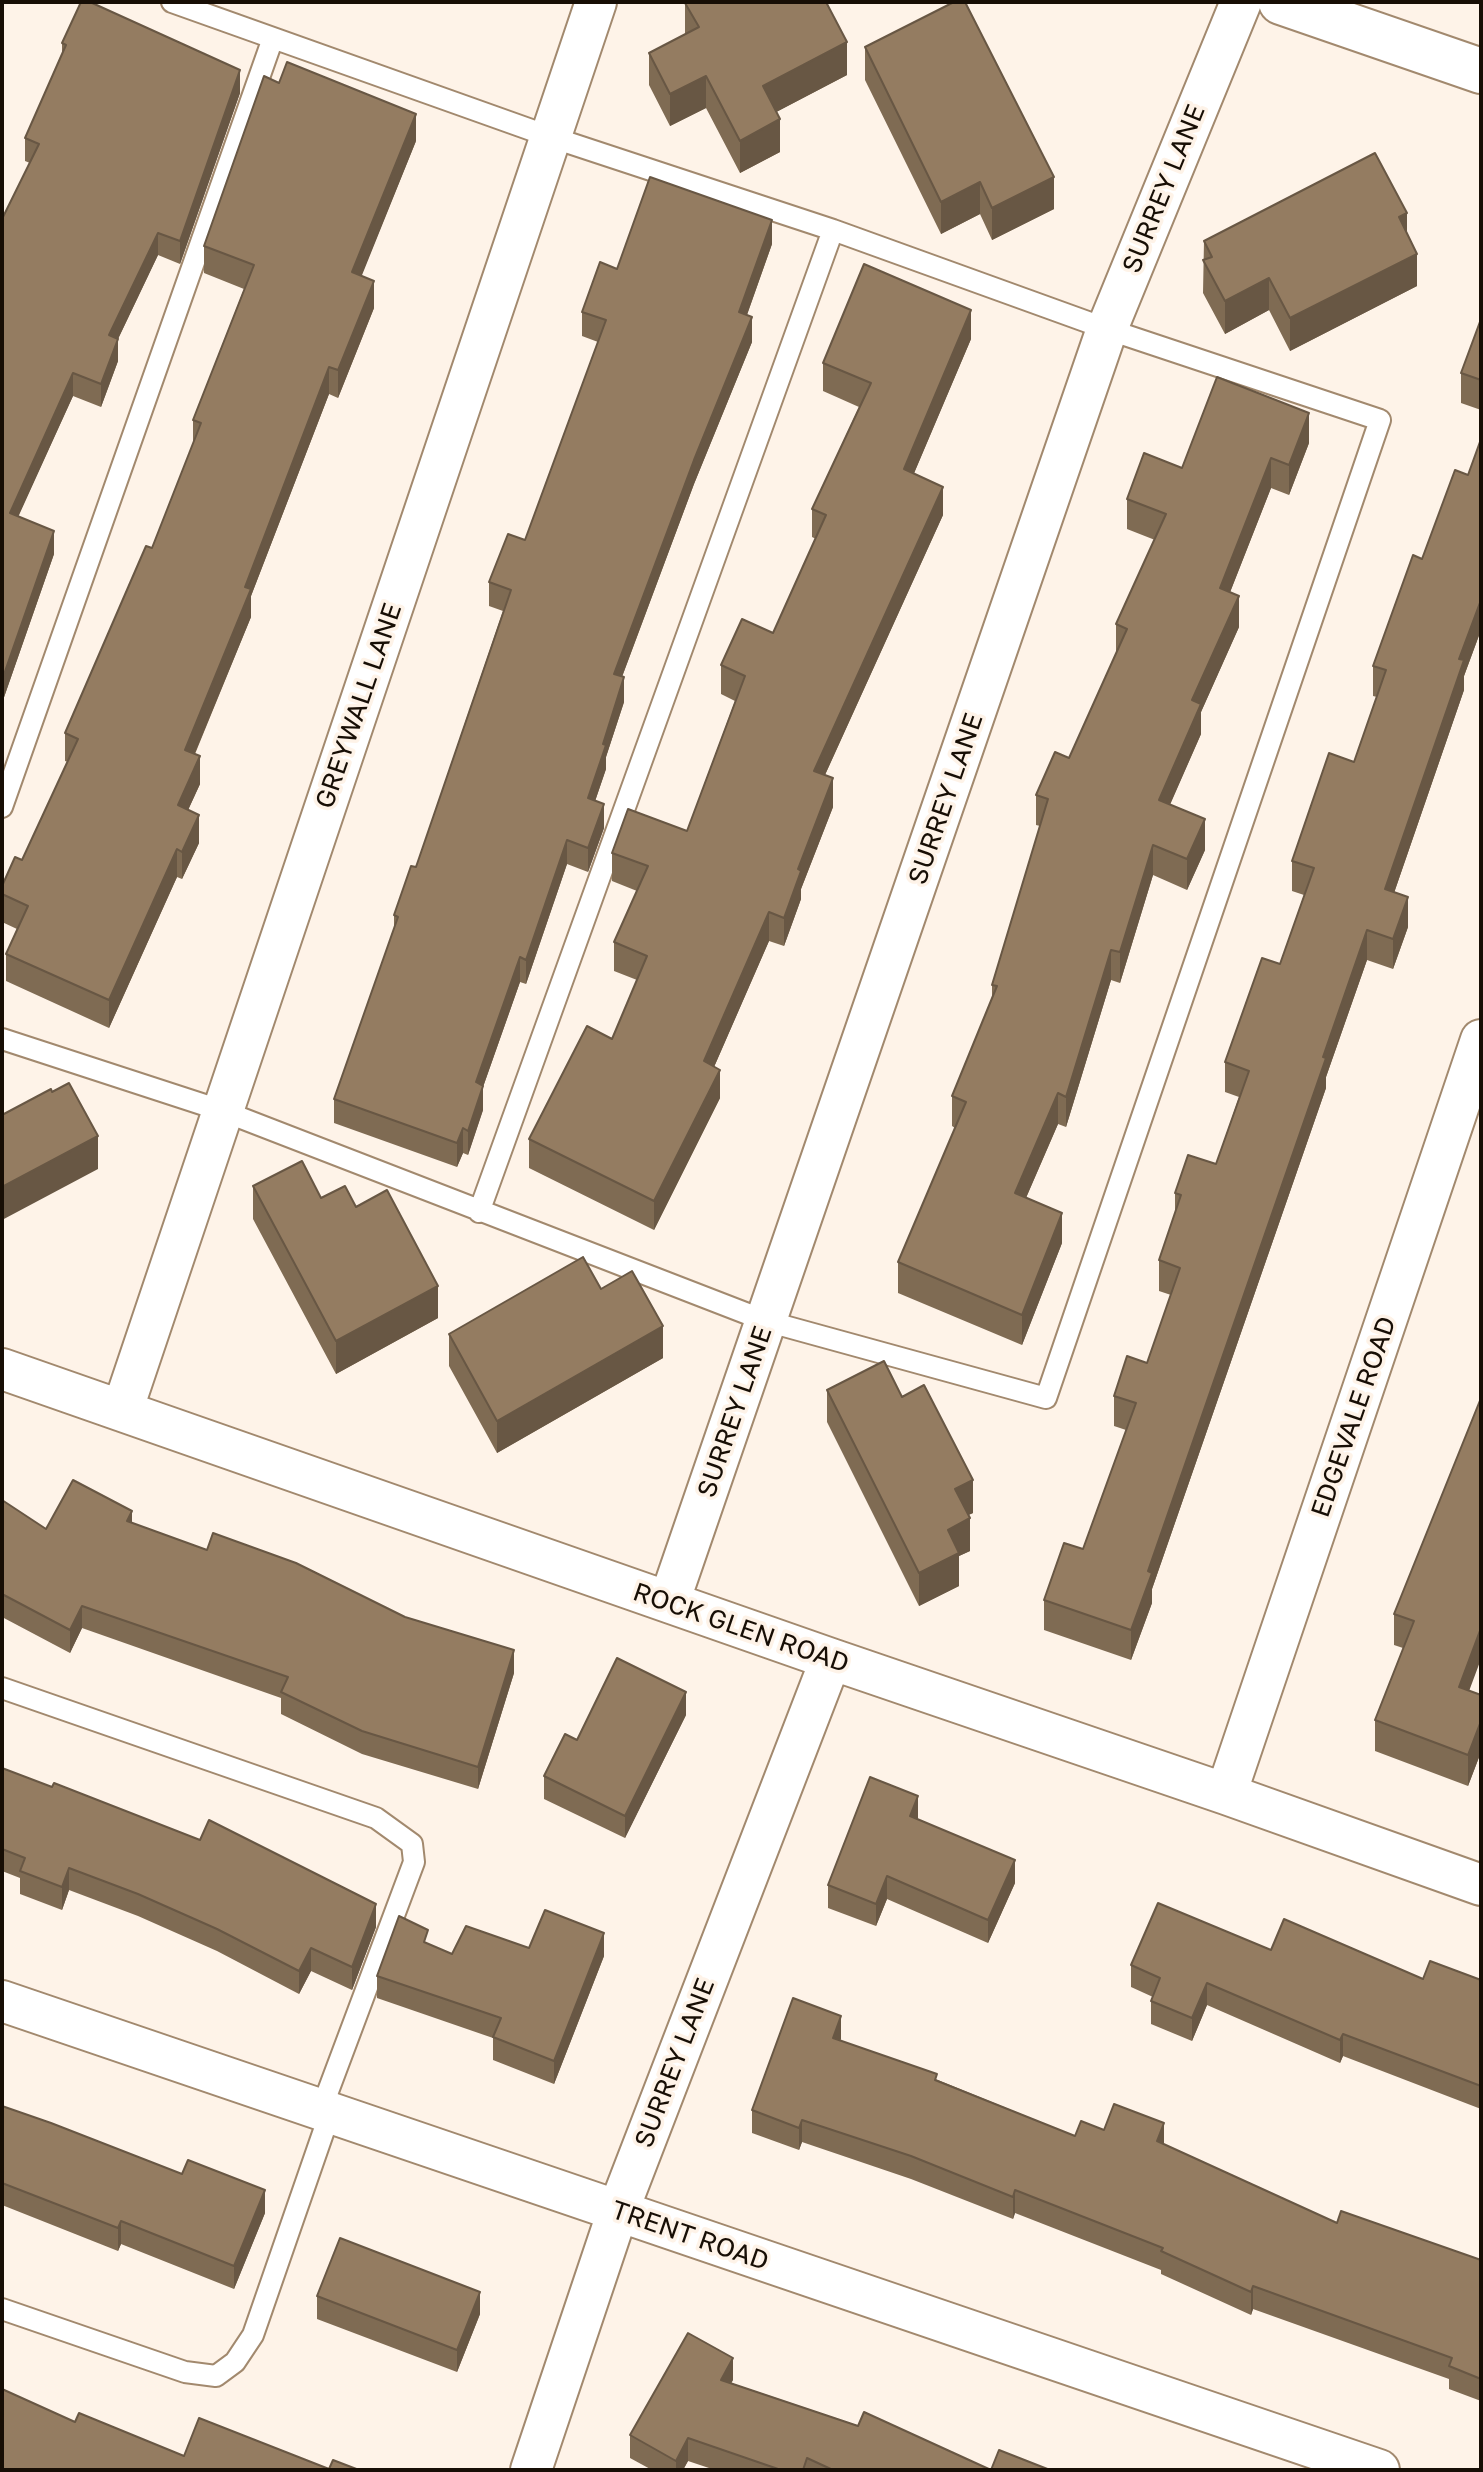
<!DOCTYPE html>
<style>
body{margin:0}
#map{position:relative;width:1483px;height:2472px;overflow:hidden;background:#fef3e8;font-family:"Golos Text",sans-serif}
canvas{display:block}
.frame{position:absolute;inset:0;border:4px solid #170e05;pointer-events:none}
</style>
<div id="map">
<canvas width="1483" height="2472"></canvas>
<div class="frame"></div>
</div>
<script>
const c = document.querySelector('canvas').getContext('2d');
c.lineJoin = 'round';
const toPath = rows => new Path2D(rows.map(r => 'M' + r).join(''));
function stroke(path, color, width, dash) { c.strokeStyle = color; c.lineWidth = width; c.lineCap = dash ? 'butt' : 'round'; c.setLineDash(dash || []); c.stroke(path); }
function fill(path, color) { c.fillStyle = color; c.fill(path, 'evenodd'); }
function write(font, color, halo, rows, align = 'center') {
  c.font = font + ' "Golos Text",sans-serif'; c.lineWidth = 7; c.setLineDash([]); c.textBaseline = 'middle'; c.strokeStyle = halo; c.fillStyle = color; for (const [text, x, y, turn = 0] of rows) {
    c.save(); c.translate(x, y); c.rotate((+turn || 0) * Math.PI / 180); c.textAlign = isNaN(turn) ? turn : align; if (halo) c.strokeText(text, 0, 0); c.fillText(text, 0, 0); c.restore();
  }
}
const service = toPath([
 [2,807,273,38],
 [2,1039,223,1111,766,1321,1046,1398,1380,420,1107,329,833,230,551,137,172,2],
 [479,1212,833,230],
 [2,1688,376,1818,412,1844,414,1862,321,2110],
 [2,2309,185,2372,216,2376,235,2362,253,2335,330,2113]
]);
const minor = toPath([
 [2,1369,831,1659,1226,1794,1481,1885],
 [122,1411,596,2],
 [669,1602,1107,329,1241,2],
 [1226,1794,1481,1040],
 [2,2001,1379,2470],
 [531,2470,618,2211,831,1659]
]);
const primary = toPath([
 [1281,2,1481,71]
]);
stroke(service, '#a2896e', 24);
stroke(minor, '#a2896e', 44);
stroke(primary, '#a2896e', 48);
stroke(service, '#fff', 20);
stroke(minor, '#fff', 40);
stroke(primary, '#fff', 44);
fill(toPath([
 [685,3,847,75,776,112,780,152,740,173,706,108,670,126,649,85,649,53,685,34],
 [62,43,240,93,180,264,158,255,118,339,118,361,101,407,73,396,18,516,54,554,2,703,30,163,25,161,25,138,62,54],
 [865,47,1054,209,992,240,980,214,941,234,865,80],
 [416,141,361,276,374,308,338,398,329,394,251,596,251,617,195,754,200,784,188,810,199,843,182,879,177,877,109,1028,6,981,6,954,17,929,2,922,2,886,22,860,68,762,65,761,65,733,152,548,193,444,193,420,244,289,204,273,204,246],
 [1407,232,1417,286,1290,351,1269,310,1225,334,1203,293,1204,241],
 [772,244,747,315,752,342,694,484,622,677,624,702,606,757,606,769,595,801,604,828,588,872,567,864,526,984,520,982,483,1087,483,1110,468,1155,463,1153,457,1167,334,1123,334,1099,394,929,394,915,416,867,503,611,489,606,489,582,525,540,598,342,582,336,582,312,617,269],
 [1481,319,1481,410,1461,403,1461,373],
 [971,339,914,473,943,515,825,775,833,807,801,889,801,899,784,946,769,941,714,1067,720,1098,654,1230,529,1168,529,1139,612,1039,637,980,614,971,614,942,637,891,612,881,612,853,687,831,735,701,721,694,721,665,773,633,816,539,812,537,812,509,859,407,823,391,823,363],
 [1481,439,1481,630,1464,676,1464,690,1394,893,1408,927,1393,969,1367,960,1326,1077,1326,1088,1152,1589,1152,1603,1131,1660,1044,1630,1044,1600,1083,1549,1126,1430,1114,1426,1114,1396,1147,1363,1171,1295,1159,1291,1159,1260,1175,1213,1175,1193,1216,1164,1239,1097,1225,1092,1225,1062,1280,964,1304,895,1292,891,1292,861,1354,762,1377,697,1373,696,1373,666,1422,559,1468,475],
 [1309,443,1289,495,1271,488,1230,592,1239,627,1201,712,1201,734,1170,804,1205,850,1187,890,1153,875,1120,983,1111,980,1066,1127,1058,1124,1026,1198,1062,1243,1022,1345,898,1293,898,1262,955,1128,952,1126,952,1096,992,998,992,985,1040,826,1036,825,1036,795,1069,758,1116,653,1116,624,1155,540,1127,529,1127,499,1182,468],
 [253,1186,321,1198,356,1207,438,1318,336,1374,253,1219],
 [601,1289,663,1358,497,1453,449,1366,449,1334],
 [827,1390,902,1397,973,1513,968,1515,970,1551,959,1556,959,1586,919,1606,827,1422],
 [1481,1398,1469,1691,1481,1695,1481,1752,1468,1786,1375,1751,1375,1720,1403,1648,1394,1645,1394,1614],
 [2,1500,46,1529,132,1523,514,1673,478,1789,362,1754,281,1714,281,1698,82,1628,70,1653,2,1617],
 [686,1715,625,1838,544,1799,544,1776,577,1740],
 [2,1768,376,1927,352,1990,311,1971,299,1994,217,1951,138,1916,69,1890,62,1910,20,1894,20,1878,2,1871],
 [918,1819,1015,1883,988,1943,887,1899,876,1926,828,1908,828,1885],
 [428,1944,452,1954,529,1948,604,1956,554,2084,493,2060,493,2038,377,1998,377,1976],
 [1271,1950,1423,1979,1481,1980,1481,2109,1343,2056,1340,2063,1207,2005,1192,2041,1151,2024,1151,2001,1153,1997,1131,1987,1131,1965],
 [841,2039,840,2040,1075,2136,1104,2130,1164,2144,1337,2223,1481,2260,1481,2401,1449,2389,1449,2379,1253,2309,1251,2315,1161,2274,1161,2270,1015,2213,1013,2219,911,2179,802,2142,799,2150,752,2133,752,2110],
 [2,2106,265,2213,234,2289,121,2244,118,2251,2,2205],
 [317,2296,480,2314,457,2372,317,2319],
 [733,2380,731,2383,991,2470,1050,2470,715,2470,688,2461,683,2470,652,2470,630,2458,630,2435]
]), '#7f6b53');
fill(toPath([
 [847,42,847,75,763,119,763,86],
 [240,70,240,93,180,264,180,241],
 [706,76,706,108,670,126,670,94],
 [416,114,416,141,352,300,352,272],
 [780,119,780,152,740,173,740,141],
 [1054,177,1054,209,992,240,992,208],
 [980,182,980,214,941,234,941,202],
 [1407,213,1407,246,1399,217],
 [772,220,772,244,739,337,739,312],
 [158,233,158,255,118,339,118,361,101,407,101,384,109,335],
 [1417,254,1417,286,1290,351,1290,318],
 [1269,278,1269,310,1225,334,1225,301],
 [374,281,374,308,338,398,338,370],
 [971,310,971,339,904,497,904,469],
 [752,317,752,342,694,484,614,698,614,674,694,460],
 [329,367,329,394,251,596,251,617,185,777,185,750,245,587],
 [73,373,73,396,10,535,10,513],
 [1309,413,1309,443,1289,495,1289,465],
 [1271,458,1271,488,1220,618,1220,588],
 [943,487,943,515,814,799,814,771],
 [54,531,54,554,2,703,2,680],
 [1239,596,1239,627,1201,712,1201,734,1159,830,1159,800,1192,700],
 [1481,600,1481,630,1464,676,1464,690,1385,919,1385,889,1459,659],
 [624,677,624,702,606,757,606,769,588,822,588,798,603,744],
 [200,756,200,784,178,832,178,805],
 [833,778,833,807,801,889,801,899,784,946,784,918,798,869],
 [604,804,604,828,588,872,588,848],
 [199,815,199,843,182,879,182,852],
 [1205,819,1205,850,1187,890,1187,859],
 [567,840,567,864,526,984,526,960],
 [1153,845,1153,875,1120,983,1120,952],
 [177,849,177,877,109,1028,109,1000],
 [1408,897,1408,927,1393,969,1393,939],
 [769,912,769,941,704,1090,704,1061],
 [1367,930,1367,960,1326,1077,1326,1088,1152,1589,1152,1603,1131,1660,1131,1630,1148,1571],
 [1111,950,1111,980,1066,1127,1066,1097],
 [520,957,520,982,483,1087,483,1110,468,1155,468,1131,476,1082],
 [720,1070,720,1098,654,1230,654,1201],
 [1058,1093,1058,1124,1015,1223,1015,1193],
 [463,1128,463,1153,457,1167,457,1143],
 [98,1136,98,1169,2,1220,2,1187],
 [1062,1213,1062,1243,1022,1345,1022,1315],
 [438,1286,438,1318,336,1374,336,1341],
 [663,1326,663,1358,497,1453,497,1421],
 [973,1480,973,1513,955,1521,955,1489],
 [132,1511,132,1533,127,1521],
 [970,1518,970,1551,959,1556,959,1586,919,1606,919,1573,948,1530],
 [82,1606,82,1628,70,1653,70,1630],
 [1481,1628,1481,1659,1459,1718,1459,1687],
 [514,1650,514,1673,478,1789,478,1767],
 [686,1692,686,1715,625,1838,625,1816],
 [1481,1721,1481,1752,1468,1786,1468,1755],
 [918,1796,918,1818,910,1838,910,1816],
 [1015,1860,1015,1883,988,1943,988,1920],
 [69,1868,69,1890,62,1910,62,1887],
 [887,1876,887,1899,876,1926,876,1904],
 [376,1904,376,1927,352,1990,352,1967],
 [604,1933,604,1956,554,2084,554,2061],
 [311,1948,311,1971,299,1994,299,1971],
 [1207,1983,1207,2005,1192,2041,1192,2018],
 [841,2016,841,2039,833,2060,833,2038],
 [1343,2034,1343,2056,1340,2063,1340,2040],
 [802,2120,802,2142,799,2150,799,2128],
 [1164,2123,1164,2146,1157,2141],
 [265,2190,265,2213,234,2289,234,2266],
 [1015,2190,1015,2213,1013,2219,1013,2197],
 [121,2221,121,2244,118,2251,118,2228],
 [1253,2286,1253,2309,1251,2315,1251,2292],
 [480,2292,480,2314,457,2372,457,2350],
 [733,2358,733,2380,721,2402,721,2380],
 [688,2438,688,2461,683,2470,676,2470,676,2461]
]), '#685744');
const building = toPath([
 [81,2,90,2,240,70,180,241,158,233,109,335,118,339,101,384,73,373,10,513,54,531,2,680,2,219,39,144,25,138,66,45,62,43,81,2],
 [687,2,826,2,847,42,763,86,780,119,740,141,706,76,670,94,649,53,699,27,685,3,687,2],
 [954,2,965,2,1054,177,992,208,980,182,941,202,865,47,954,2],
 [287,62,416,114,352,272,374,281,338,370,329,367,245,587,251,589,185,750,200,756,178,805,199,815,182,852,177,849,109,1000,6,954,28,906,2,894,2,886,15,857,22,860,78,739,65,733,146,546,152,548,201,423,193,420,254,265,204,246,264,76,279,83,287,62],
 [1375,153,1407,213,1399,217,1417,254,1290,318,1269,278,1225,301,1203,260,1212,257,1204,241,1375,153],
 [650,177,772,220,739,312,752,317,694,460,614,674,624,677,603,744,606,745,588,798,604,804,588,848,567,840,526,960,520,957,476,1082,483,1086,468,1131,463,1128,457,1143,334,1099,398,917,394,915,411,866,416,867,511,590,489,582,508,534,525,540,606,320,582,312,600,262,617,269,650,177],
 [864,264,971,310,904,469,943,487,814,771,833,778,798,869,801,871,784,918,769,912,704,1061,720,1070,654,1201,529,1139,587,1026,612,1039,647,956,614,942,648,866,612,853,628,809,687,831,745,676,721,665,742,619,773,633,826,515,812,509,871,383,823,363,864,264],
 [1481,319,1481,380,1461,373,1481,319],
 [1217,377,1309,413,1289,465,1271,458,1220,588,1239,596,1192,700,1201,704,1159,800,1205,819,1187,859,1153,845,1120,952,1111,950,1066,1097,1058,1093,1015,1193,1062,1213,1022,1315,898,1262,966,1102,952,1096,997,986,992,985,1048,799,1036,795,1055,752,1069,758,1127,629,1116,624,1166,514,1127,499,1144,453,1182,468,1217,377],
 [1481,439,1481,600,1459,659,1464,660,1385,889,1408,897,1393,939,1367,930,1323,1057,1326,1058,1148,1571,1152,1573,1131,1630,1044,1600,1064,1543,1083,1549,1136,1403,1114,1396,1127,1356,1147,1363,1180,1268,1159,1260,1181,1195,1175,1193,1188,1155,1216,1164,1249,1071,1225,1062,1262,958,1280,964,1314,868,1292,861,1329,753,1354,762,1386,670,1373,666,1413,555,1422,559,1455,470,1468,475,1481,439],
 [69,1083,98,1136,2,1187,2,1115,51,1089,52,1092,69,1083],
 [302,1161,321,1198,345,1186,356,1207,387,1190,438,1286,336,1341,253,1186,302,1161],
 [583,1257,601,1289,632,1271,663,1326,497,1421,449,1334,583,1257],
 [884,1361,902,1397,924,1385,973,1480,955,1489,970,1518,948,1530,959,1553,919,1573,827,1390,884,1361],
 [1481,1398,1481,1628,1459,1687,1481,1695,1481,1721,1468,1755,1375,1720,1414,1621,1394,1614,1481,1398],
 [73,1480,132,1511,127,1521,207,1550,213,1533,296,1563,405,1617,514,1650,478,1767,362,1731,281,1692,288,1677,82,1606,70,1630,2,1594,2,1500,46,1529,73,1480],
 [617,1658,686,1692,625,1816,544,1776,565,1734,577,1740,617,1658],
 [2,1768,52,1787,54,1783,200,1840,209,1820,376,1904,352,1967,311,1948,299,1971,217,1929,138,1894,69,1868,62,1887,20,1871,25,1858,2,1849,2,1768],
 [870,1777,918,1796,910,1816,1015,1860,988,1920,887,1876,876,1904,828,1885,870,1777],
 [1158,1903,1271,1950,1284,1919,1423,1979,1430,1961,1481,1980,1481,2086,1343,2034,1340,2040,1207,1983,1192,2018,1151,2001,1160,1978,1131,1965,1158,1903],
 [545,1910,604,1933,554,2061,493,2037,501,2018,377,1976,399,1916,428,1930,424,1942,452,1954,466,1926,529,1948,545,1910],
 [793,1998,841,2016,833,2038,937,2074,935,2080,1075,2136,1081,2121,1104,2130,1114,2104,1164,2123,1157,2141,1337,2223,1341,2211,1481,2260,1481,2379,1449,2366,1452,2358,1253,2286,1251,2292,1161,2251,1163,2248,1015,2190,1013,2197,911,2156,802,2120,799,2128,752,2110,793,1998],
 [2,2106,51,2123,182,2174,188,2160,265,2190,234,2266,121,2221,118,2228,2,2183,2,2106],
 [340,2238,480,2292,457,2350,317,2296,340,2238],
 [688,2333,733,2358,721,2380,858,2426,864,2412,991,2470,999,2450,1050,2470,833,2470,807,2458,803,2470,781,2470,688,2438,676,2461,630,2435,688,2333],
 [2,2389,75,2422,79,2413,184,2456,199,2418,329,2469,333,2460,359,2470,2,2470,2,2389]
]);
fill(building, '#947c61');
stroke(building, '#685744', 2);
write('26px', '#170e05', '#fef3e8', [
 ["SURREY LANE",1164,189,-68],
 ["GREYWALL LANE",359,706,-71],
 ["SURREY LANE",946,799,-71],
 ["SURREY LANE",735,1412,-71],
 ["EDGEVALE ROAD",1354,1417,-71],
 ["ROCK GLEN ROAD",741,1628,19],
 ["SURREY LANE",675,2063,-69],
 ["TRENT ROAD",690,2236,19]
]);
</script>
